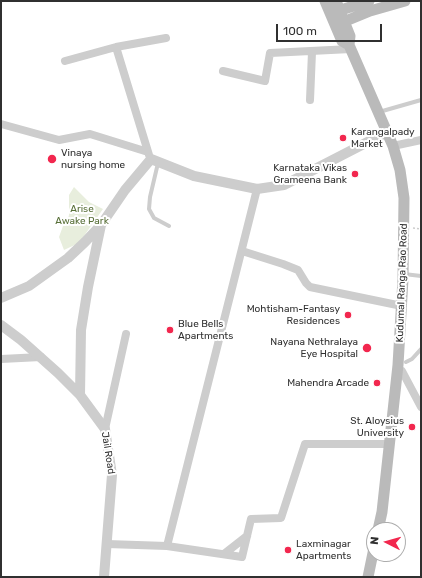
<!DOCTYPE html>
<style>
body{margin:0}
#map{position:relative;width:422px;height:578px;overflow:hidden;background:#fff;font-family:Rubik,sans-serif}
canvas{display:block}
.frame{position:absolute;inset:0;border:2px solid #303030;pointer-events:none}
.north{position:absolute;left:366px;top:522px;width:40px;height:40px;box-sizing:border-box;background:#fff;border:1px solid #acacac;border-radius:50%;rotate:276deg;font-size:11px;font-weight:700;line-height:16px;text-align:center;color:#303030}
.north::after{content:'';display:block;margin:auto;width:14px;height:18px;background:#f2274e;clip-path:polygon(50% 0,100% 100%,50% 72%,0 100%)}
.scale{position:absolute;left:276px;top:24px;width:106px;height:18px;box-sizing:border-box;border:2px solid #303030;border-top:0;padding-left:5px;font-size:12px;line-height:14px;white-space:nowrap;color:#303030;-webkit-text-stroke:3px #fff;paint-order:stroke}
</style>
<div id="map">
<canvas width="422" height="578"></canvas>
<div class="frame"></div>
<div class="north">N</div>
<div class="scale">100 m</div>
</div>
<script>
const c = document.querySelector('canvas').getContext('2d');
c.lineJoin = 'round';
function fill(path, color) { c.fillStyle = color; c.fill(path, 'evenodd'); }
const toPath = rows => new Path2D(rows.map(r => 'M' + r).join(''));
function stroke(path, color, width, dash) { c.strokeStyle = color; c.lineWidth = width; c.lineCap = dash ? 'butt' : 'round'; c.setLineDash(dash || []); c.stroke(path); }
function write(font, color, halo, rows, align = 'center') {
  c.font = font + ' Rubik,sans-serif'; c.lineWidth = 4; c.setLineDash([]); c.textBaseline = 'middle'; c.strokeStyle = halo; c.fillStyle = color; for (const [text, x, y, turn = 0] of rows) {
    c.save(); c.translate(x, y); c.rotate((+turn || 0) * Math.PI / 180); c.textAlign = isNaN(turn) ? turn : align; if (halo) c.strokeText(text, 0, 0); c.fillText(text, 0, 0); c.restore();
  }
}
fill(toPath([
 [74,187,89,202,103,209,79,243,64,250,59,237,63,226,66,226,69,215,69,195]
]), '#e8eedd');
stroke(toPath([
 [413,228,421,229]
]), '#cdcdcd', 1.5, [2, 2]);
stroke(toPath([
 [379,112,421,100],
 [158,163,150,197,149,209,154,218,169,226],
 [404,274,421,276],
 [406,362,412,359,421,349]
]), '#cdcdcd', 4);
stroke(toPath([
 [116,47,149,155],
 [65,61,116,47,166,38],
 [223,71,265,81,270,53,351,49],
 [310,100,312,52],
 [1,124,59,140,90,134,148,152],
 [393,146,421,140],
 [242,251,283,264,298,270,306,283,310,287,402,306],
 [1,359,41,357],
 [398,370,402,371,421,407],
 [105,429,126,334],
 [107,544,167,546,242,557,251,519,281,518,305,444,390,444],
 [167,546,257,189],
 [224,554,247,536]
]), '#cdcdcd', 8);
stroke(toPath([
 [1,298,29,286,68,258,85,242,101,225],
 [1,325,21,340,58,373,80,395,105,429,112,475,104,577],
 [80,395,81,330,88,287,101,225,125,190,151,159,194,176,257,189,284,185,387,132]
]), '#cdcdcd', 10);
stroke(toPath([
 [325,1,342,41,349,45],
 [336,1,350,36,349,45,393,146,400,170,404,198,403,279,398,365,382,512,378,530],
 [334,14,341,10,369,1],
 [336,25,370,11,405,1],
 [368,577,374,548]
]), '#bababa', 11);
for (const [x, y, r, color] of [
 [343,138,4,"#f2274e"],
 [52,159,5,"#f2274e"],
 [355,174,4,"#f2274e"],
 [348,315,4,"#f2274e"],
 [170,330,4,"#f2274e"],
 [367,348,5,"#f2274e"],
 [377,383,4,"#f2274e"],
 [412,427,4,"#f2274e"],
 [288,550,4,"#f2274e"]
]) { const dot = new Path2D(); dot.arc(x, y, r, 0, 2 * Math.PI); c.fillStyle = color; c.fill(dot); stroke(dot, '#fff', 1.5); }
write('10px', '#303030', '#fff', [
 ["Karangalpady",351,132,"left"],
 ["Market",351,144,"left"],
 ["Vinaya",61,153,"left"],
 ["nursing home",61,165,"left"],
 ["Karnataka Vikas",347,168],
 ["Grameena Bank",347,180],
 ["Mohtisham-Fantasy",340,309],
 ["Residences",340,321],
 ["Blue Bells",178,324,"left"],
 ["Apartments",178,336,"left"],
 ["Nayana Nethralaya",358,342],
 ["Eye Hospital",358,354],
 ["Mahendra Arcade",369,383],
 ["St. Aloysius",404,421],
 ["University",404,433],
 ["Laxminagar",296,544,"left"],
 ["Apartments",296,556,"left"]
], 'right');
write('10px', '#597039', '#fff', [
 ["Arise",82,209],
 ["Awake Park",82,221]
]);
write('10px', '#303030', '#fff', [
 ["Kudumal Ranga Rao Road",402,283,-88],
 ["Jail Road",108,453,81]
]);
</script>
